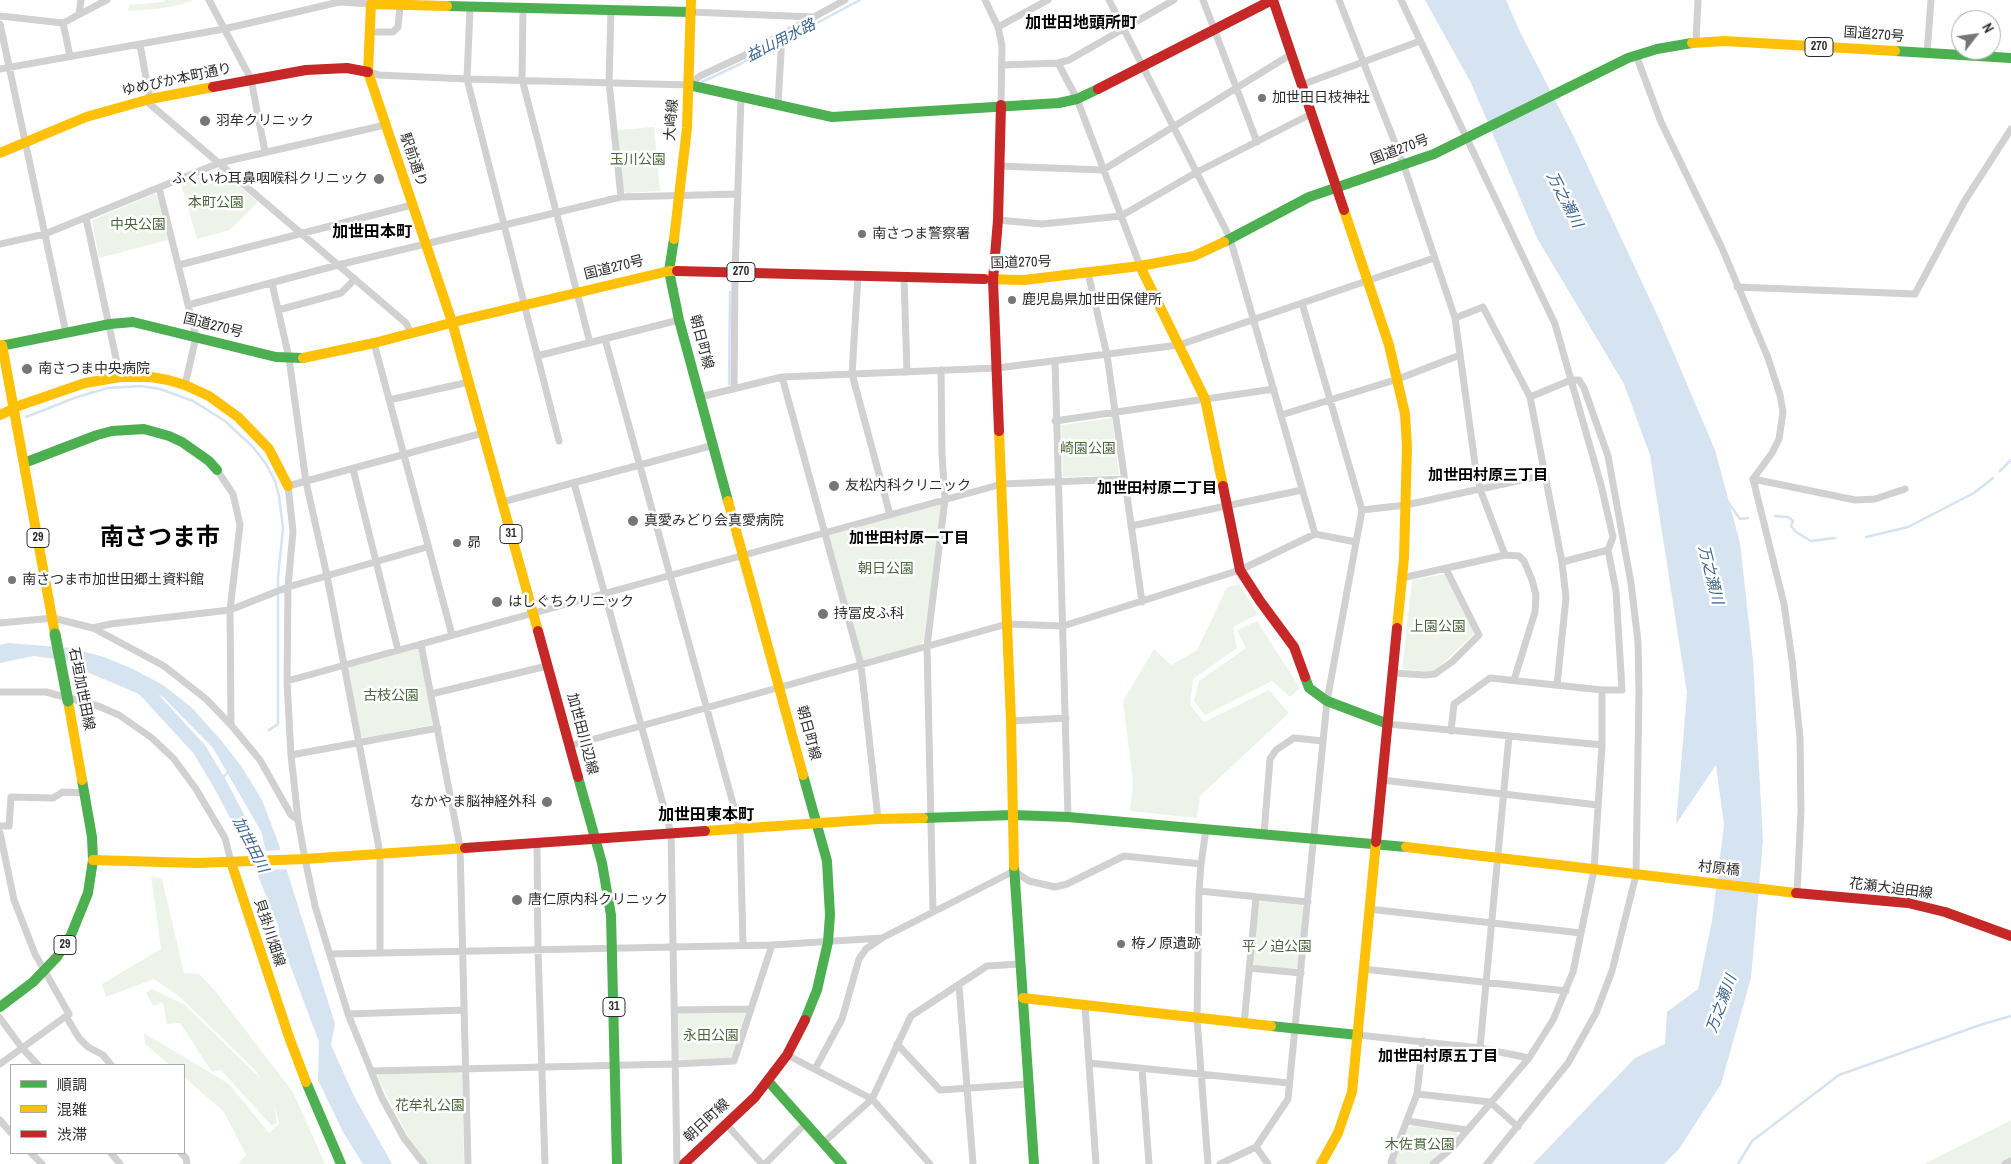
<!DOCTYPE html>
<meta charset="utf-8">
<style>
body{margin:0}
#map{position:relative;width:2011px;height:1164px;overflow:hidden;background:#fff;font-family:"Archivo Narrow","Noto Sans JP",sans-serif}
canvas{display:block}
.legend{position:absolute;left:10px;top:1064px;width:175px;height:90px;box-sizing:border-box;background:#fff;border:1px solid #ababab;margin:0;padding:6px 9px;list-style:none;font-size:15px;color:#2c2c2c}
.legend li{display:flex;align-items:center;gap:10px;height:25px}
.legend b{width:25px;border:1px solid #ababab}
.north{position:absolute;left:1951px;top:10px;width:50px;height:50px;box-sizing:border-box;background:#fff;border:1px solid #ababab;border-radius:50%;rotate:60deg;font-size:14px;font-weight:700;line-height:20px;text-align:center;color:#2c2c2c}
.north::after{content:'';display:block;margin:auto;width:18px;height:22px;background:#767676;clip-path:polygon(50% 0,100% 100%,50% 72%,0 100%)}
</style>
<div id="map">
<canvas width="2011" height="1164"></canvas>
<ul class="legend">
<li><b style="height:6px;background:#4caf50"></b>順調</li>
<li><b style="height:6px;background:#ffc107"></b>混雑</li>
<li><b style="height:6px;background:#c62828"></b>渋滞</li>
</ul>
<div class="north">N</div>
</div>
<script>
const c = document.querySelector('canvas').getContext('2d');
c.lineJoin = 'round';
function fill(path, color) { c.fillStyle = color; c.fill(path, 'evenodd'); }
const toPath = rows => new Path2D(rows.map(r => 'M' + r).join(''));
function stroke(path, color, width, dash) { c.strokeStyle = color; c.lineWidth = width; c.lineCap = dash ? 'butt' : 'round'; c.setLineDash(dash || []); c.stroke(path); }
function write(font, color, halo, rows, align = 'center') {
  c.font = font + ' "Archivo Narrow","Noto Sans JP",sans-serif'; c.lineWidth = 5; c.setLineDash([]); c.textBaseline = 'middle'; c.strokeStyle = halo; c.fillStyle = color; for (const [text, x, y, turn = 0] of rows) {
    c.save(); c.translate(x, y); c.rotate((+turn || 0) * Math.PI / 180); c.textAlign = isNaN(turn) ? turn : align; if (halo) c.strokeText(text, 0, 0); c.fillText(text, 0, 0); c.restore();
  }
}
fill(toPath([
 [166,0,194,0,180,5,156,9,128,11,129,5,163,2],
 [654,127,660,191,626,193,623,190,617,130],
 [216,169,220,169,258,202,230,230,197,239,181,184],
 [154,194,157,196,168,240,99,258,92,220],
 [1112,418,1119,475,1063,477,1061,425],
 [941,504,924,640,920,645,863,661,829,535],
 [1445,574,1475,633,1433,672,1402,669,1412,580],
 [1239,584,1258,614,1233,627,1237,648,1193,679,1190,705,1204,722,1269,690,1289,713,1200,796,1197,818,1130,811,1133,782,1123,701,1154,649,1171,665,1197,650,1227,587],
 [1257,621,1300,688,1290,697,1272,681,1205,715,1194,701,1199,681,1246,648,1237,630],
 [417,649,420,652,433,722,431,725,364,738,361,735,348,670,350,667],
 [151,876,162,879,184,973,199,974,213,988,293,1092,325,1164,238,1164,246,1155,224,1112,184,1077,184,1065,170,1065,145,1044,144,1033,229,1084,269,1133,279,1123,274,1104,277,1123,272,1126,221,1070,212,1072,180,1023,167,1024,163,1002,153,1006,146,993,152,989,185,1005,259,1077,264,1086,257,1072,180,997,154,979,106,997,102,984,161,949],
 [1262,901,1301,905,1304,908,1298,967,1295,969,1255,965,1252,961,1258,904],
 [744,1011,745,1015,732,1056,729,1059,681,1060,678,1058,678,1014,681,1012],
 [458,1072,462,1075,464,1164,428,1164,409,1138,377,1076,379,1074],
 [2011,1120,2011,1164,1924,1164],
 [1411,1126,1455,1131,1458,1135,1451,1143,1428,1164,1396,1164,1395,1160,1407,1128]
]), '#eef3ea');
fill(toPath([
 [1425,0,1506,0,1519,30,1573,135,1661,323,1715,450,1740,543,1753,660,1763,841,1751,978,1721,1084,1679,1149,1664,1164,1533,1164,1635,1058,1665,1044,1667,1012,1698,989,1712,921,1724,825,1716,765,1676,824,1687,693,1650,455,1624,384,1537,238,1471,83],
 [8,643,71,648,104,657,133,669,163,685,191,707,220,739,241,766,262,800,278,842,335,1024,331,1045,354,1096,392,1164,363,1164,343,1132,318,1080,319,1042,280,938,273,887,262,833,213,748,163,697,108,671,76,662,34,656,0,663,0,645]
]), '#d6e3f0');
fill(toPath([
 [283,850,289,869,267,870,263,851]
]), '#fff');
stroke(toPath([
 [702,82,740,64,860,0],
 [729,384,730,292],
 [26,417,77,397,108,388,141,386,160,389,193,401,225,421,253,447,266,464,275,481,279,496,283,528,278,578,278,724,269,730],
 [2000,471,2011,460],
 [1728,502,1740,519,1748,518],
 [1775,516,1788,517,1793,521,1791,526,1796,532,1811,541,1835,538],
 [1866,537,1908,527,1974,493,1993,478],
 [219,782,227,773],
 [1738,1164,1752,1141,1839,1075,1983,1024,2011,1016]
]), '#d6e3f0', 2.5);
stroke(toPath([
 [79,661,143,688,199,749,219,782,259,858,282,918]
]), '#d6e3f0', 14);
stroke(toPath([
 [209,0,251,79,265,152],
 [985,0,998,27,1002,46,1001,105],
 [1109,0,1230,238,1315,534],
 [1203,0,1257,142],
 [1339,0,1404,166,1455,318,1476,471,1480,489,1505,555],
 [1401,0,1555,324,1571,380,1579,380,1584,388,1608,456,1631,583,1638,642,1639,691,1636,875,1612,971,1596,1013,1568,1063,1487,1164],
 [470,8,467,79,559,441],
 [523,9,522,79,590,343],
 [611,11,609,82,621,197],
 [691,12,813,17],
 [79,14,81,0],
 [0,16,63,23],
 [0,24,66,333],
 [998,27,1048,0],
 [369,32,393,32,398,27,400,6],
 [1696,42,1698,0],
 [140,45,150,99],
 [1927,54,1931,0],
 [1636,55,1661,122,1722,248,1768,358,1780,395,1783,412,1779,439,1772,453,1753,479],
 [70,56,63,23,107,0],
 [1058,63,1077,99,1140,266],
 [1003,65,1058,63,1069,60,1174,0],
 [0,69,224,29,339,2,371,4],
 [368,72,379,75,467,79,689,85,700,76,741,57,845,0],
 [1301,85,1420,41],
 [145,100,406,323,411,333],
 [778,106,782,34],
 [999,166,1103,170,1290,55],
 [159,188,196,337,185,385],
 [86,218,120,377],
 [998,220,1042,224,1121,216,1197,172,1311,114],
 [0,244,45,234,219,163,385,125],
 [179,265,412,205],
 [1088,273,1107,355,1142,602],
 [858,276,852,374,890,515],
 [904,277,907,372],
 [272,283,289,358,306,482,327,576,380,853,380,953],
 [1737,287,1915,294,1964,202,2011,129],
 [188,305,338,265,621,197,738,194],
 [278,310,341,293,355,279],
 [1455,318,1483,307,1530,397,1545,475],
 [605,339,740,829,743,945],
 [374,343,452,635],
 [537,356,679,320],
 [1055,361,1068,817],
 [782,377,861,665,878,819],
 [734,389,735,272,741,98],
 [700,397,782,377,997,368,1179,345,1434,258],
 [389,400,469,382],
 [1281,415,1398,379,1460,355],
 [1055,421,1274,389],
 [353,469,398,650],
 [217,470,233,494,240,525,230,610,231,725],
 [1753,479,1784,604,1792,660,1800,738,1801,811,1797,893],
 [1753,479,1855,500,1875,499,1905,489],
 [574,483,671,833,677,1164],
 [502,502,714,445],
 [1362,510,1406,505,1545,475,1562,562,1566,598,1557,685],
 [1131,526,1302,490],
 [1562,562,1608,550],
 [1402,578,1505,555,1519,556,1524,561,1532,580,1536,595,1535,612,1514,680],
 [0,623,53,618,93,628,164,666,206,699,231,725,260,760,291,815,298,820],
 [93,628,110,624,230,610,288,587,427,547],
 [421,644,460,847,468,1164],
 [1393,673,1426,675,1435,674,1453,661,1479,635,1446,569],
 [287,681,1002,484,1124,479],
 [0,692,46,692,98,706,119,715,152,738,174,759,196,789,225,838,231,862],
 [431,694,547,666],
 [1011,721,1066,718],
 [1388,724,1602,745],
 [1451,731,1454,704,1490,678,1602,690,1622,690,1616,591,1608,550,1613,537,1601,485,1571,380,1530,397],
 [569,746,1007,624,1063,626,1240,570,1315,534,1356,542],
 [291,755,438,728],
 [1382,780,1598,805],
 [0,826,9,826,11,797,53,798,63,792,85,793],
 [1206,829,1201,864,1199,891,1197,1019,1208,1164],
 [0,833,14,900,35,954,69,1014,67,1018,79,1038,88,1047,103,1055,111,1065],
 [1264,834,1270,759,1276,750,1294,738,1323,741],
 [537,843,538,950,545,1164],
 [1199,891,1308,902],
 [1369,909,1581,933],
 [933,912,927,646,945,499,942,455,941,370],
 [330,954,772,945,882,938],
 [1249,968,1301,973],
 [1363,969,1566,991],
 [959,985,973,1164],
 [1085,1006,1096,1164],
 [675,1010,750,1009],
 [348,1014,464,1010],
 [0,1018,22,1048,38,1065],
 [1244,1024,1256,898],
 [1358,1035,1480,1048,1529,1058],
 [897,1044,940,1090,1029,1084],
 [1480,1048,1509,736],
 [787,1055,872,1099,930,1164],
 [1089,1063,1289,1083],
 [0,1064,69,1014],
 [815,1069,842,1019,859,959,866,949,882,938,1014,871,1029,881,1055,887,1067,884,1124,856,1201,864],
 [1142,1069,1149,1164],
 [371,1071,675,1064,734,1061,772,945],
 [1417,1094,1490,1102,1518,1127],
 [0,1120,11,1133],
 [1407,1121,1467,1130],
 [726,1124,762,1164],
 [823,1143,872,1099,911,1016,987,966,1020,964],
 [1256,1147,1268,1164],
 [31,1153,42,1164],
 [111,1153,120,1164],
 [181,1153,186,1158,187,1164],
 [424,1164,404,1138,382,1098,348,1014,315,906,305,859,298,820,291,755,287,681,288,587,293,531,288,486,483,433],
 [765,1164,805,1124],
 [1220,1164,1256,1147,1288,1099,1327,701,1362,510,1302,303],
 [1393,1164,1391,1162,1417,1094,1423,1041],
 [1433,1164,1453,1147,1529,1058,1553,1020,1573,972,1594,870,1602,745,1602,690],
 [2005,1164,2011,1161]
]), '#d1d1d1', 7);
stroke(toPath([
 [447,6,691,12],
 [1895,51,2011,58],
 [689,85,832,117,1059,103,1077,99,1098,89],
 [674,239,669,271,679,320,728,501],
 [1224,242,1309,197,1434,154,1628,58,1657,49,1692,43],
 [0,346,110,324,133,322,276,357,303,358],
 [24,463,97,435,112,431,144,429,169,436,182,442,209,461,217,470],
 [1305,677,1309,688,1327,701,1388,724],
 [803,775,827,861,830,915,828,942,817,990,805,1020],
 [578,777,602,863,611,915,617,1164],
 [923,818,1013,815,1068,817,1406,847],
 [1014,866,1034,1164],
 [0,1007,33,982,57,957,71,935,88,893,93,860,92,837,82,780],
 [1271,1026,1358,1035],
 [768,1081,842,1164],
 [306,1082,341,1164]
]), '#4caf50', 10);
stroke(toPath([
 [447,6,371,4,368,72,452,322],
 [1692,43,1725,41,1895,51],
 [0,153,86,117,150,99,213,87],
 [1344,210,1389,345,1405,414,1407,447,1404,558,1397,628],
 [674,239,687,128,691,0],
 [1140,266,1205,399,1223,486],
 [984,279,1024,280,1140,266,1194,256,1224,242],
 [452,322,538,631],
 [2,345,55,634],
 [303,358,374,343,466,319,669,271,677,271],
 [0,415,21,405,85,383,120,377,151,377,168,380,185,385,209,396,238,417,269,449,288,486],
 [999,431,1011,721,1014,866],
 [728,501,803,775],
 [68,701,82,780],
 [705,831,878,819,923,818],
 [1406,847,1796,893],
 [93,860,197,863,305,859,465,848],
 [231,862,289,1037,306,1082],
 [1023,998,1271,1026],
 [1321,1164,1338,1133,1352,1092,1376,842]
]), '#ffc107', 10);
stroke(toPath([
 [1273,0,1344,210],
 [213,87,306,70,347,68,368,72],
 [1098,89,1272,0],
 [677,271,984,279],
 [999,431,993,280,998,220,1001,105],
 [1223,486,1240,570,1260,601,1294,647,1305,677],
 [538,631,578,777],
 [1376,842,1397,628],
 [465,848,705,831],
 [1796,893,1908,903,1945,912,2011,936],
 [684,1164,755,1097,787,1055,805,1020]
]), '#c62828', 10);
stroke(toPath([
 [55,634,68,701]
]), '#4caf50', 11);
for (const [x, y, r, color] of [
 [1262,98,5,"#767676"],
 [205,121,6,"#767676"],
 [379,179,6,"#767676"],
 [862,234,5,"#767676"],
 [1012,300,5,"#767676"],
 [27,369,6,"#767676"],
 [834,486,6,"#767676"],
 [633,521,6,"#767676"],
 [457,543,5,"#767676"],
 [12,580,5,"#767676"],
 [497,602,6,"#767676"],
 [823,614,6,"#767676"],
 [547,802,6,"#767676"],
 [517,900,6,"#767676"],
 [1121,944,5,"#767676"]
]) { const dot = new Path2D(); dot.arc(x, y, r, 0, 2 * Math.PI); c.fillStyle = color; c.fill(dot); stroke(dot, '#fff', 2); }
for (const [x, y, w] of [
 [1819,47,28],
 [741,272,28],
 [511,534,22],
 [38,538,22],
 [65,945,22],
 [614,1007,22]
]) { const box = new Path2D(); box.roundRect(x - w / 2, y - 9.5, w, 19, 4); c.fillStyle = '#fff'; c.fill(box); stroke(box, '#2c2c2c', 1); }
write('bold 12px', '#2c2c2c', null, [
 ["270",1819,47],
 ["270",741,272],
 ["31",511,534],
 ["29",38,538],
 ["29",65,945],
 ["31",614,1007]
]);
write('14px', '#2c2c2c', '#fff', [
 ["国道270号",1874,35,4],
 ["ゆめぴか本町通り",177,80,-12],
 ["大崎線",672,120,-86],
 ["国道270号",1400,150,-20],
 ["駅前通り",413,160,71],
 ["国道270号",1021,263,-2],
 ["国道270号",614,268,-14],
 ["国道270号",213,326,14],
 ["朝日町線",701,342,75],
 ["石垣加世田線",81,689,79],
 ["朝日町線",808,733,75],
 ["加世田川辺線",582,734,75],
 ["村原橋",1719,869,6],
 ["花瀬大迫田線",1891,889,7],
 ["貝掛川畑線",269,933,72],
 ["朝日町線",707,1121,-43]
]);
write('14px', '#2c2c2c', '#fff', [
 ["加世田日枝神社",1272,98],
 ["羽牟クリニック",216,121],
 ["ふくいわ耳鼻咽喉科クリニック",368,179,"right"],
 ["南さつま警察署",872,234],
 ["鹿児島県加世田保健所",1022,300],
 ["南さつま中央病院",38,369],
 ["友松内科クリニック",845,486],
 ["真愛みどり会真愛病院",644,521],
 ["昴",467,543],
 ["南さつま市加世田郷土資料館",22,580],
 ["はしぐちクリニック",508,602],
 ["持冨皮ふ科",834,614],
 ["なかやま脳神経外科",536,802,"right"],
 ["唐仁原内科クリニック",528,900],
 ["栫ノ原遺跡",1131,944]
], 'left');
write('14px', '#4a673a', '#fff', [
 ["玉川公園",638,160],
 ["本町公園",216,203],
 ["中央公園",138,225],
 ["崎園公園",1088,449],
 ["朝日公園",886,569],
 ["上園公園",1438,627],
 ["古枝公園",391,696],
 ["平ノ迫公園",1277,947],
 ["永田公園",711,1036],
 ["花牟礼公園",430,1106],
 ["木佐貫公園",1420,1145]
]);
write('italic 15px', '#3b648d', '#fff', [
 ["益山用水路",781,41,-27],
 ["万之瀬川",1564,200,63],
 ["万之瀬川",1710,575,76],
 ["加世田川",250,845,63],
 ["万之瀬川",1722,1004,-70]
]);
write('bold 15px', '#000', '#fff', [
 ["加世田村原三丁目",1488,476],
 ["加世田村原二丁目",1157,489],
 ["加世田村原一丁目",909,539],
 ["加世田村原五丁目",1438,1057]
]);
write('bold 16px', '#000', '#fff', [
 ["加世田地頭所町",1081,24],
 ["加世田本町",372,233],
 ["加世田東本町",706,816]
]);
write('bold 24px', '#000', '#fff', [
 ["南さつま市",160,539]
]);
</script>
